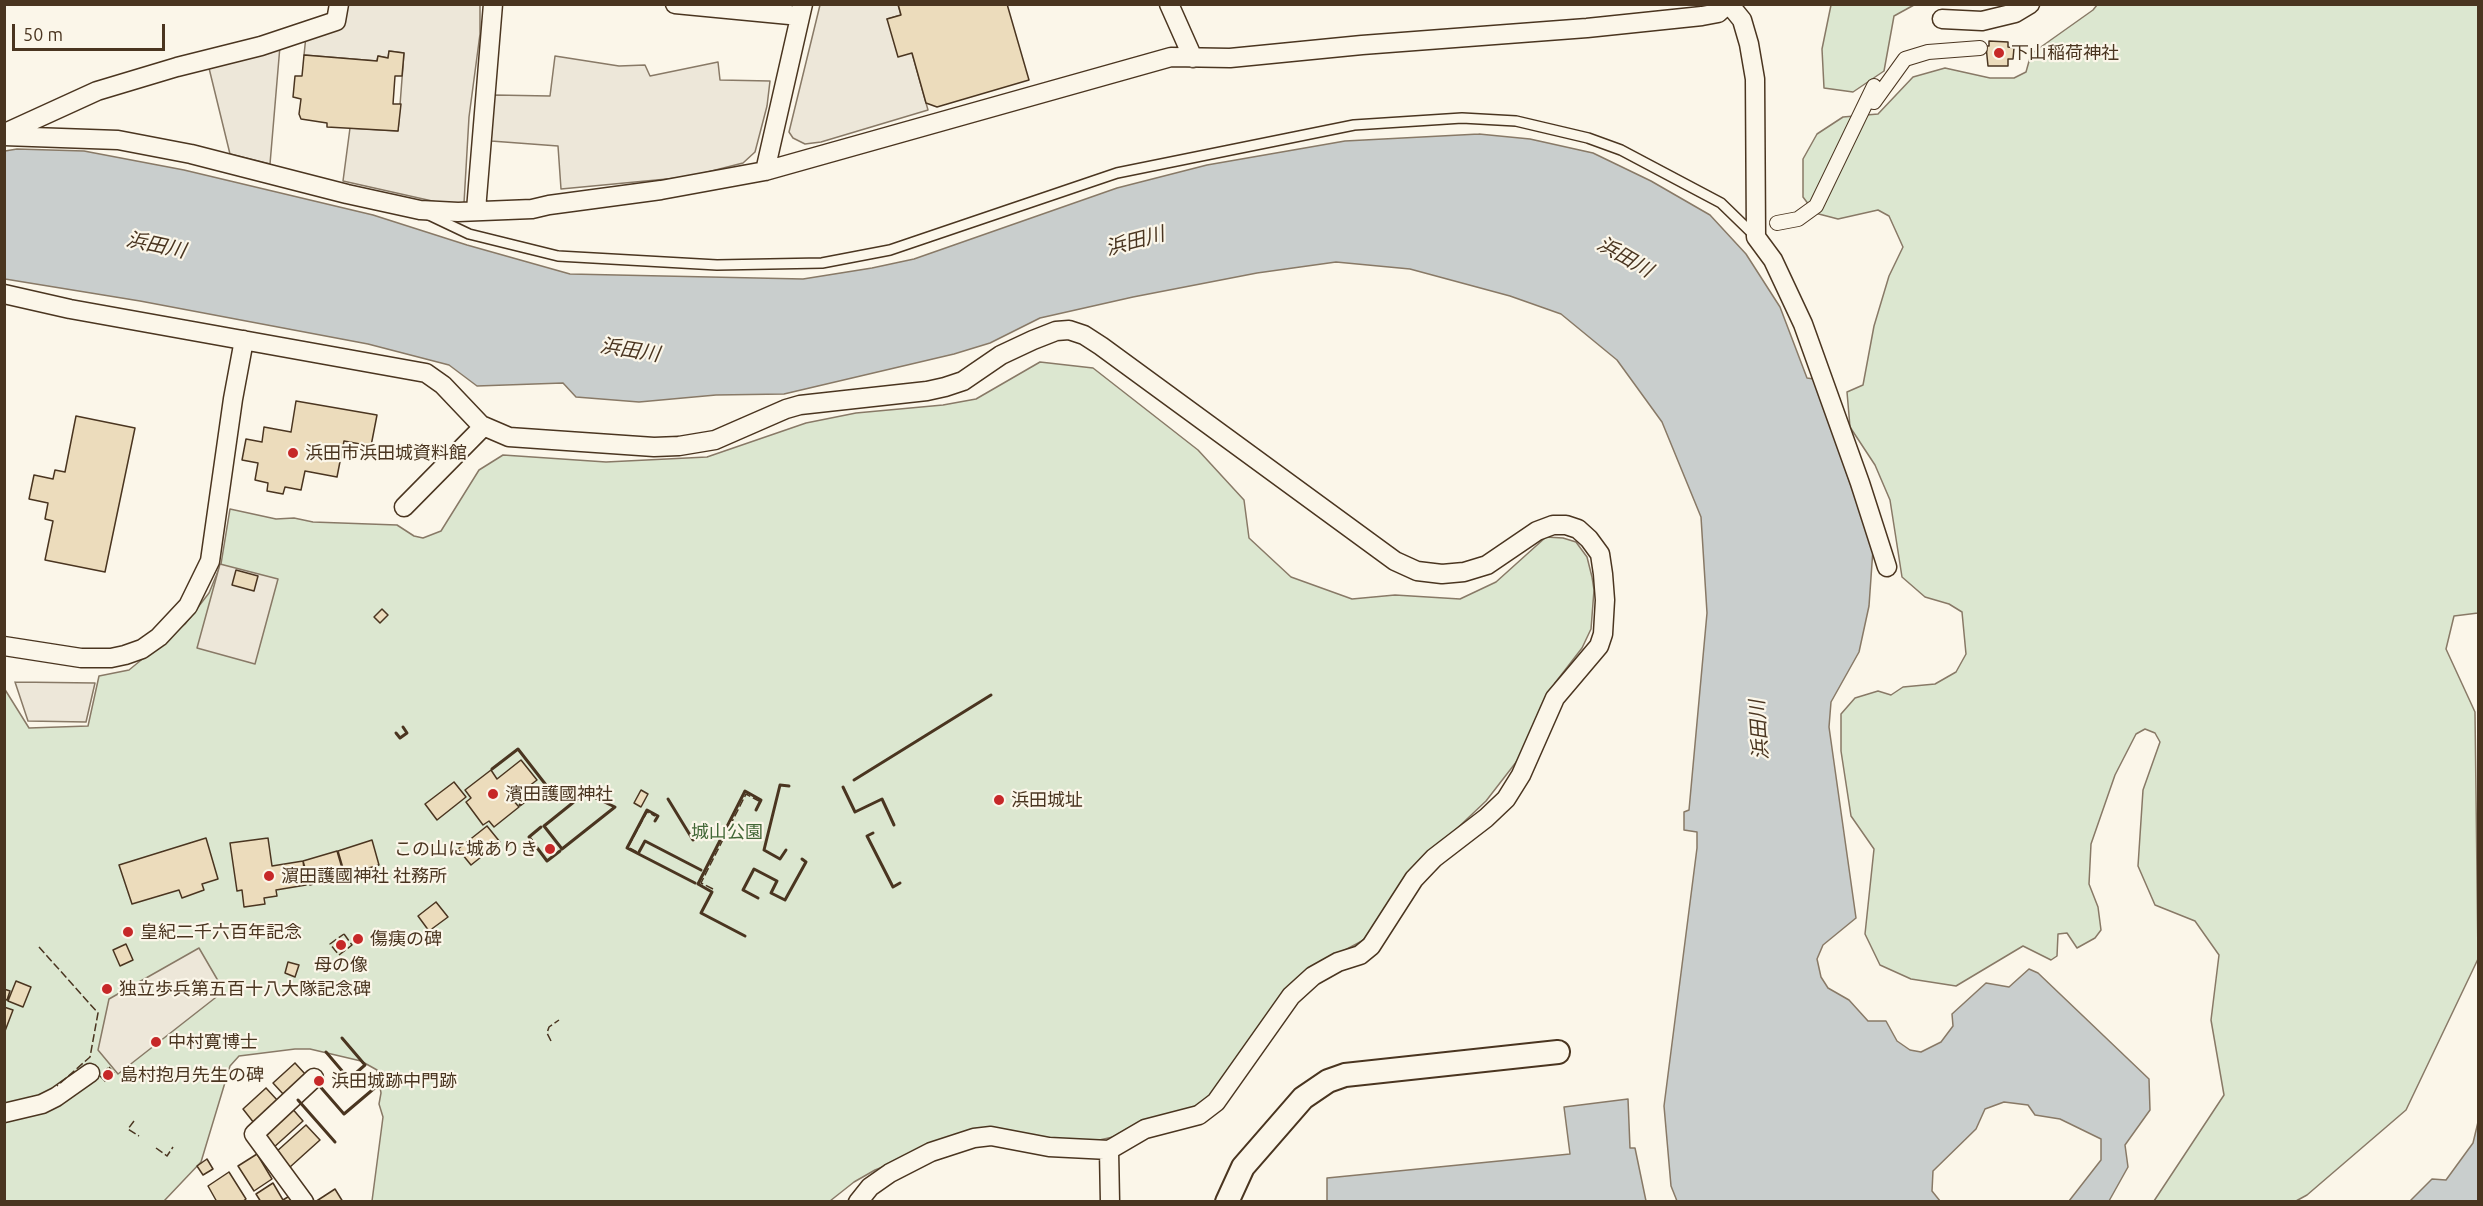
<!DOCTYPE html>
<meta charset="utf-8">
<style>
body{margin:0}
#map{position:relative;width:2483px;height:1206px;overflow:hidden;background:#fbf6e9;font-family:Ubuntu,sans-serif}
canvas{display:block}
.frame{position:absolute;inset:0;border:6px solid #4a3520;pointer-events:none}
.scale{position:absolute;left:12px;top:24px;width:153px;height:27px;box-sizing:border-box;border:3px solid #4a3520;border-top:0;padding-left:8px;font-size:18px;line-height:21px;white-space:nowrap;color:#4a3520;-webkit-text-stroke:4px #fbf6e9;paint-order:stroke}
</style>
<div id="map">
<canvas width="2483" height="1206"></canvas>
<div class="frame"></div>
<div class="scale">50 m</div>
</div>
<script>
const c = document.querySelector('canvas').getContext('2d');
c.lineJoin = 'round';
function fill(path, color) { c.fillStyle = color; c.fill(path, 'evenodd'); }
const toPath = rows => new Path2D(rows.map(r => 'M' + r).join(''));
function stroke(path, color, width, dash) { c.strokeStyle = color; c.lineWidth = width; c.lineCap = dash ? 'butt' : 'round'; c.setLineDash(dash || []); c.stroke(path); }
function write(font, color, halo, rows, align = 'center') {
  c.font = font + ' Ubuntu,"Noto Sans JP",sans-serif'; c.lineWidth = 4.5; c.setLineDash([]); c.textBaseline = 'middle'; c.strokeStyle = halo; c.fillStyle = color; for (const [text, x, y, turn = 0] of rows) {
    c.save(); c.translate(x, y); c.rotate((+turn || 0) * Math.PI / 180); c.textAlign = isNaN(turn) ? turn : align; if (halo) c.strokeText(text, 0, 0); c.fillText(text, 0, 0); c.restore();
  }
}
const green = toPath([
 [1831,5,1914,5,1894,16,1884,71,1853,92,1824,88,1822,49,1831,5],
 [2097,5,2478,5,2478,613,2454,616,2446,649,2475,712,2478,959,2406,1110,2307,1195,2296,1201,2154,1201,2224,1095,2211,1020,2219,955,2195,921,2155,905,2138,866,2143,790,2160,742,2155,733,2145,729,2136,734,2115,775,2091,844,2089,884,2098,907,2101,930,2095,938,2077,948,2067,933,2058,934,2057,956,2051,960,2023,946,1956,986,1911,979,1880,965,1865,934,1874,849,1851,816,1841,751,1841,714,1855,698,1878,691,1891,695,1903,687,1935,684,1956,672,1966,654,1962,612,1949,604,1925,597,1902,577,1890,500,1875,465,1850,427,1847,392,1863,385,1874,326,1889,276,1903,247,1889,216,1878,210,1838,219,1815,213,1803,197,1803,159,1817,134,1843,117,1878,114,1913,77,1945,68,1990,78,2014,78,2026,72,2031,54,2093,10,2097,5],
 [1040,362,1093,368,1198,450,1244,500,1249,538,1291,577,1352,599,1395,595,1460,599,1496,582,1546,537,1563,538,1576,542,1587,557,1592,577,1594,590,1591,629,1582,648,1555,683,1517,761,1486,801,1411,872,1377,925,1362,941,1330,958,1212,1095,1189,1110,1159,1116,1134,1125,1113,1137,1086,1143,1039,1138,1009,1130,981,1129,875,1170,854,1182,830,1201,372,1201,383,1117,379,1104,381,1093,377,1070,361,1061,310,1049,295,1049,239,1056,230,1066,201,1162,164,1201,5,1201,4,688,29,728,88,726,99,676,129,670,185,624,209,593,221,564,230,509,276,519,294,518,313,522,397,525,414,536,423,538,441,531,479,470,503,455,606,462,707,457,806,423,856,413,943,405,976,399,1040,362]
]);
fill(green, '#dce7d0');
stroke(green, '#887966', 1.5);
const parking = toPath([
 [344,5,480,5,480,34,469,117,464,203,450,205,343,181,350,128,398,131,404,53,389,51,388,58,378,56,377,61,304,55,306,36,344,5],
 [820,5,898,5,901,15,887,19,912,53,928,110,821,142,805,144,793,138,789,132,820,5],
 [280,46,270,164,230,154,208,64,280,46],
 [555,56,619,66,645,65,650,76,718,62,720,80,770,81,767,106,755,152,743,163,688,177,561,189,558,146,491,141,494,95,550,96,555,56],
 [220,564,278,579,255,664,197,648,220,564],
 [15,682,95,683,86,722,28,721,15,682],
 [199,948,224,991,118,1074,98,1050,109,999,199,948]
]);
fill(parking, '#ede7d9');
stroke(parking, '#887966', 1.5);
const water = toPath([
 [1479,134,1530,139,1593,153,1651,181,1710,215,1746,254,1780,307,1807,378,1814,379,1873,549,1869,606,1859,652,1831,702,1829,727,1856,918,1823,945,1817,959,1821,977,1828,988,1849,1000,1868,1021,1886,1021,1897,1041,1910,1050,1921,1052,1941,1042,1953,1026,1952,1014,1986,983,2009,987,2029,969,2038,973,2149,1079,2150,1110,2125,1145,2128,1167,2109,1201,2069,1201,2101,1160,2101,1139,2060,1119,2035,1115,2028,1105,2004,1102,1985,1109,1976,1129,1933,1171,1932,1191,1940,1201,1677,1201,1671,1186,1664,1106,1697,848,1697,832,1684,830,1684,812,1689,810,1707,613,1701,517,1662,422,1617,360,1561,314,1510,296,1410,269,1336,262,1257,273,1133,297,1040,318,990,343,954,354,784,394,716,395,639,402,576,397,563,383,477,386,449,365,368,344,140,301,5,279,5,151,17,149,84,151,184,170,373,215,467,245,570,274,803,279,872,268,914,259,1117,188,1207,165,1345,141,1479,134],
 [1628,1099,1630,1148,1635,1148,1646,1201,1327,1201,1327,1178,1570,1154,1564,1107,1628,1099],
 [2478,1122,2478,1201,2410,1201,2432,1179,2446,1180,2473,1143,2478,1122]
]);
fill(water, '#c9cecd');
stroke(water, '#887966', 1.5);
const building = toPath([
 [898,4,1007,4,1029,80,937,107,926,103,912,53,898,57,887,19,901,15,898,4],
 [1989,41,2008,42,2008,47,2014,48,2013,59,2008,59,2008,66,1988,66,1986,46,1989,46,1989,41],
 [389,51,404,53,402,76,395,76,393,104,401,104,398,131,327,127,327,123,301,119,299,114,301,99,293,97,295,76,302,76,304,55,377,61,378,56,388,58,389,51],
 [296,401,377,415,371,446,344,441,337,477,305,471,301,490,285,487,283,494,267,491,268,483,255,480,258,463,242,460,246,439,262,442,264,427,291,432,296,401],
 [76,416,135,428,105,572,45,560,53,521,45,519,48,503,29,499,34,475,53,479,55,470,65,472,76,416],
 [236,570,258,576,254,591,232,585,236,570],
 [382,609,388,615,380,623,374,617,382,609],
 [521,760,537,780,512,799,519,807,494,827,489,821,483,825,466,802,471,798,465,790,491,770,497,779,521,760],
 [454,782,466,797,437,820,425,804,454,782],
 [641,790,648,794,641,807,634,803,641,790],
 [487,826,500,842,471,865,458,849,487,826],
 [206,838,218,879,202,884,204,890,182,898,179,890,132,904,119,865,206,838],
 [268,838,272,866,303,861,306,885,276,890,277,896,264,898,265,904,244,907,242,890,237,891,230,843,268,838],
 [372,840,379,865,345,875,338,851,372,840],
 [337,851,344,875,310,885,303,861,337,851],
 [436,902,448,917,429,931,418,916,436,902],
 [126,944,133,960,120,966,113,950,126,944],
 [288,962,299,965,295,977,285,973,288,962],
 [16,981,31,987,23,1007,8,1001,16,981],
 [4,989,10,991,7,1000,4,999,4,989],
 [4,1007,13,1010,5,1031,4,1030,4,1007],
 [295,1063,306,1075,284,1095,273,1083,295,1063],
 [266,1088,278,1101,254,1123,243,1109,266,1088],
 [290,1106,303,1121,273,1148,260,1133,290,1106],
 [306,1125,320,1140,290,1167,276,1152,306,1125],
 [257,1154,272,1179,254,1191,238,1166,257,1154],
 [207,1159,213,1169,203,1175,197,1166,207,1159],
 [229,1172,246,1199,242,1202,217,1202,208,1186,229,1172],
 [273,1183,283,1200,291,1195,296,1202,261,1202,256,1194,273,1183],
 [335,1189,343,1202,315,1202,335,1189]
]);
fill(building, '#ecdcbc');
stroke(building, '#4a3520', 1.5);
const service = toPath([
 [429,215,469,234,558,256,717,265,822,263,890,250,1117,173,1354,125,1462,118,1516,121,1588,138,1621,150,1721,203,1756,237]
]);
const pedestrian = toPath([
 [1874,102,1905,59,1928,52,1980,48],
 [1777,223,1798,219,1816,206,1874,86]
]);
const minor = toPath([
 [675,4,800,16],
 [1169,4,1193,58],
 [1729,4,1742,20,1749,44,1755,79,1756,237,1773,260,1803,324,1860,483,1887,567],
 [1942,19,1982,21,2015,13,2030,4],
 [5,133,97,91,177,67,261,46,336,21,339,4],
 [4,136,118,140,191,154,347,194,420,210,458,212,532,209,549,205,661,190,765,171,1171,57,1230,58,1362,45,1587,28,1702,16,1718,13,1728,4],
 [765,171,803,4],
 [476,210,493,4],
 [4,294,70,309,426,373,443,385,481,425,509,437,654,447,679,446,715,440,786,409,800,405,927,391,945,387,963,381,1001,355,1033,340,1056,331,1069,330,1084,335,1101,346,1395,561,1417,571,1442,574,1464,572,1487,565,1537,531,1553,525,1566,525,1578,529,1589,539,1600,554,1603,574,1605,600,1603,634,1599,646,1555,698,1521,775,1506,799,1486,818,1434,858,1414,879,1371,946,1360,955,1338,962,1313,976,1291,996,1216,1102,1199,1115,1145,1129,1109,1150,1049,1147,991,1136,974,1138,931,1152,890,1173,870,1187,858,1202],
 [404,507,479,431,481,425],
 [4,646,81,658,111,658,125,655,142,649,159,637,188,606,210,561,233,399,244,340],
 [4,1113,42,1104,56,1097,90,1073],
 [1109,1150,1110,1202],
 [304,1202,254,1134,314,1078]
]);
const tertiary = toPath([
 [1227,1202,1243,1167,1303,1098,1328,1081,1345,1075,1558,1052]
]);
stroke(service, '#4a3520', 12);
stroke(pedestrian, '#4a3520', 16);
stroke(minor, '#4a3520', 21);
stroke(tertiary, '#4a3520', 26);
stroke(service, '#fbf6e9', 9);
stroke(pedestrian, '#fbf6e9', 14);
stroke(minor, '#fbf6e9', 18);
stroke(tertiary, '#fbf6e9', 22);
stroke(toPath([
 [637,852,628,847,647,812,655,816],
 [713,889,701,883,746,794,759,801],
 [344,934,352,945,339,955,330,944,344,934],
 [39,947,98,1013,90,1057,57,1086],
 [551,1041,547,1033,549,1027,559,1020],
 [109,1067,115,1074,106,1082,100,1076,109,1067],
 [134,1121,128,1129,139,1136],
 [156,1148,167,1156,173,1147]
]), '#4a3520', 1.5, [8, 3]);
stroke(toPath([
 [396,733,400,738,407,733,403,727],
 [492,769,518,749,546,785,520,805],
 [854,780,991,695],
 [843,787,855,812,882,799,894,825],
 [585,793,615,807,562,849,544,826,585,793],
 [668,799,693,840,704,834],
 [655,821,658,816,647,810,627,848,695,883],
 [541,827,529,837,547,861,560,851],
 [873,833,867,836,893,887,900,883],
 [786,850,780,859,764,850,780,785,789,786],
 [639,852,645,841,701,870],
 [758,898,743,890,754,869,777,881,771,893,785,900,806,862,802,859],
 [745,936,701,913,712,892,698,884,745,791,761,800,756,810],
 [326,1052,349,1079,365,1065,342,1038],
 [317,1083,344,1114,377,1086,388,1083],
 [298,1100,335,1142]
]), '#4a3520', 3);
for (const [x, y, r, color] of [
 [1999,53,6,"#c62828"],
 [293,453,6,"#c62828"],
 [493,794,6,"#c62828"],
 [999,800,6,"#c62828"],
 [550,849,6,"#c62828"],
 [269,876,6,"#c62828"],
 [128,932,6,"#c62828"],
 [358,939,6,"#c62828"],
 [341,945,6,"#c62828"],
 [107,989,6,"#c62828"],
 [156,1042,6,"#c62828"],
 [108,1075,6,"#c62828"],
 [319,1081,6,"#c62828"]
]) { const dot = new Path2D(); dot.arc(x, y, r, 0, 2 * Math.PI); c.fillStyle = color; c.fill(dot); stroke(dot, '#fbf6e9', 2); }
write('18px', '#4a3520', '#fbf6e9', [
 ["下山稲荷神社",2011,53],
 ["浜田市浜田城資料館",305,453],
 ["濱田護國神社",505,794],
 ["浜田城址",1011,800],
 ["この山に城ありき",538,849,"right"],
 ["濵田護國神社 社務所",281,876],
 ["皇紀二千六百年記念",140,932],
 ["傷痍の碑",370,939],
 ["母の像",341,965,"center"],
 ["独立歩兵第五百十八大隊記念碑",119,989],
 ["中村寛博士",168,1042],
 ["島村抱月先生の碑",120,1075],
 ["浜田城跡中門跡",331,1081]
], 'left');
write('18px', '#436837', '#fbf6e9', [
 ["城山公園",727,832]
]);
write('italic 20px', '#4a3520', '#fbf6e9', [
 ["浜田川",1135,241,-15],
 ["浜田川",156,245,12],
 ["浜田川",1625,257,30],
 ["浜田川",630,350,9],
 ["浜田川",1759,730,-94]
]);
</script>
